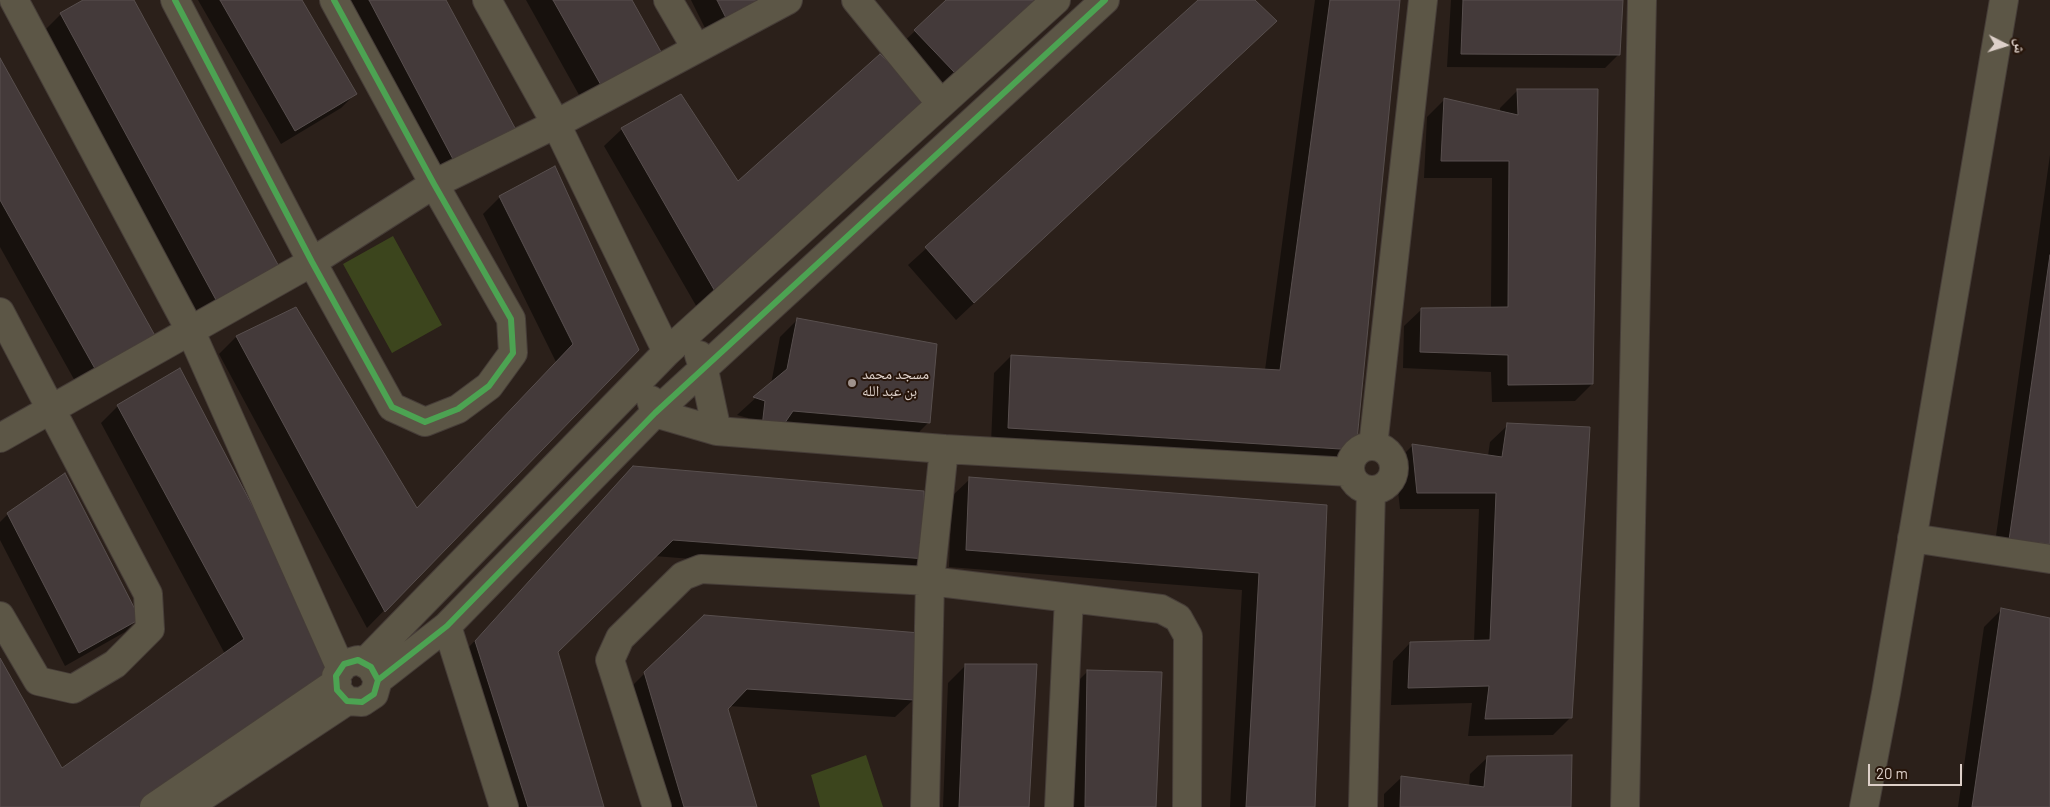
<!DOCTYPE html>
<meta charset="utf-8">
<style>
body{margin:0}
#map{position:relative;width:2050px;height:807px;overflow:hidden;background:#2b201a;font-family:Barlow,"Noto Naskh Arabic",sans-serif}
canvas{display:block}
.north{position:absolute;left:1980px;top:20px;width:50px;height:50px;-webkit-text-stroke:4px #27150a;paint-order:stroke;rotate:95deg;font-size:14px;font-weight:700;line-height:20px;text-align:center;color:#ddd0c9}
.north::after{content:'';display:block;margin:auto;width:18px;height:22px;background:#ddd0c9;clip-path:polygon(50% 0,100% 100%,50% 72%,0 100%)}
.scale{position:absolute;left:1868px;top:764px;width:94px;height:22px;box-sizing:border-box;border:2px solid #ddd0c9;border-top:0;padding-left:6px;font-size:15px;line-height:18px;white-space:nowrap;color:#ddd0c9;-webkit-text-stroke:4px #27150a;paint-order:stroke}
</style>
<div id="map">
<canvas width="2050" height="807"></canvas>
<div class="north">ش</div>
<div class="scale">20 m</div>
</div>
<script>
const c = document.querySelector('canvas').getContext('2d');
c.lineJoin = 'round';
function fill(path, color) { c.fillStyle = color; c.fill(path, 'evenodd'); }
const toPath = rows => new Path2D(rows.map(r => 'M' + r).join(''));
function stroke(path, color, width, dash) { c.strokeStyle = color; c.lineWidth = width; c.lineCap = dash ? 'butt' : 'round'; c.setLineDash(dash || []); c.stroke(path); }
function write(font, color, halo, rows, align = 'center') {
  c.font = font + ' Barlow,"Noto Naskh Arabic",sans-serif'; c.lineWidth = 4; c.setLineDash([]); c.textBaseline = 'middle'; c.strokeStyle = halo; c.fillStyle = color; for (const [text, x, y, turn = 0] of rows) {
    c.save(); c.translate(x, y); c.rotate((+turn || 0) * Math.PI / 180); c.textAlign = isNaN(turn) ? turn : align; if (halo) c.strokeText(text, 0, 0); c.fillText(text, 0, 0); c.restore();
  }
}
fill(toPath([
 [393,236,442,325,392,353,343,264],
 [866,755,883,807,820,807,811,775]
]), '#3c451d');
fill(toPath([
 [85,0,132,0,281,274,203,325,44,31,61,14],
 [198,0,300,0,355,94,341,108,281,144],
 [343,0,444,0,514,128,496,146,437,178],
 [526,0,631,0,663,58,588,111],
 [691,0,775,0,710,38],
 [948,0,1039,0,937,89,897,48],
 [1200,0,1253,0,1258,38,956,320,908,265],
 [1315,0,1399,0,1355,449,1337,467,991,444,994,373,1011,356,1265,370],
 [1451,0,1622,0,1619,54,1605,68,1447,67],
 [0,60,156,340,80,390,0,247],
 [1518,90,1592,384,1575,401,1492,402,1491,372,1403,368,1404,326,1422,309,1491,308,1492,178,1424,178,1427,117,1444,100,1500,112,1500,108],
 [914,125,702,316,604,146,622,129,738,183],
 [2050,155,2050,563,1993,557],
 [500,197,638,349,367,628,219,354,236,337,295,308,416,510,556,362,483,214],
 [797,320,929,422,912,439,745,444,748,418,737,415,771,384,780,337],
 [118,406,337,669,0,807,0,661,62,770,225,654,101,423],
 [1508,425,1571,717,1553,735,1468,736,1472,703,1391,705,1393,661,1410,643,1474,642,1479,509,1400,509,1395,463,1412,446,1488,456,1490,442],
 [634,467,925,559,908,576,654,556,557,652,603,807,505,807,458,659],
 [970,479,1325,506,1314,807,1230,807,1242,590,949,567,952,496],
 [8,514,138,618,125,632,65,666,0,540,0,522],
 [2001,610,2050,619,2050,807,1958,807,1984,627],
 [966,665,1027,807,943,807,948,683],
 [1088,671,1154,807,1068,807,1071,688],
 [645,673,913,700,895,717,729,706,726,709,756,807,662,807,628,690],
 [1488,757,1570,807,1384,807,1384,794,1402,777,1469,786,1470,774]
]), '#0007');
const building = toPath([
 [83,0,134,0,283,274,221,309,60,13,83,0],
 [220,0,302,0,357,94,295,131,220,0],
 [369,0,446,0,515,128,454,161,369,0],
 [553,0,632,0,665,59,606,94,553,0],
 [717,0,767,0,728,22,717,0],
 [946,0,1038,0,955,73,914,30,946,0],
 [1198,0,1255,0,1277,21,974,303,925,247,1198,0],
 [1330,0,1400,0,1356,450,1008,428,1011,355,1280,370,1330,0],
 [1463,0,1623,0,1620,55,1461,54,1463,0],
 [880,54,933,107,720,300,621,128,681,94,738,181,880,54],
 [0,58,158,341,98,374,0,200,0,58],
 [1517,89,1598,89,1593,384,1508,385,1508,355,1420,352,1421,308,1508,307,1509,161,1441,161,1444,98,1518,115,1517,89],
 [555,166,639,350,385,612,236,336,296,307,417,508,573,344,499,196,555,166],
 [2050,255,2050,544,2009,540,2050,255],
 [797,318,937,344,930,423,793,411,782,427,762,427,765,401,753,397,787,369,797,318],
 [180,368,338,669,145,807,0,807,0,658,62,768,244,639,117,405,180,368],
 [1507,423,1590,427,1572,718,1485,719,1489,686,1408,688,1410,642,1490,640,1496,493,1417,493,1412,444,1502,457,1507,423],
 [633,466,924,491,926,559,673,540,558,652,604,807,528,807,475,641,633,466],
 [65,473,140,619,79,653,7,513,65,473],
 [969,477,1327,505,1315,807,1246,807,1259,573,966,550,969,477],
 [2001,608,2050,618,2050,807,1972,807,2001,608],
 [704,615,920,633,914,700,747,689,728,709,757,807,684,807,644,672,704,615],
 [965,664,1037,664,1029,807,959,807,965,664],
 [1087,670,1162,672,1156,807,1085,807,1087,670],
 [1572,755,1571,807,1400,807,1401,776,1484,787,1487,756,1572,755]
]);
fill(building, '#443a3a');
stroke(building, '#584f4e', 1);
const minor = toPath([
 [14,0,191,332,341,669],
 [175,0,312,262,392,407,425,422,458,409,489,386,513,353,511,319,434,184,334,0],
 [487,0,556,124,667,352],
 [668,0,696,48],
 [856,0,941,104],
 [0,312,148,594,150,629,115,664,73,689,38,681,0,616],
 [699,355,704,370,717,431],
 [651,400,655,413,717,431,944,449,1350,472],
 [0,438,312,262,434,184,556,124,788,0],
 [1373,446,1423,0],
 '1350 468a22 22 0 1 1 44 0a22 22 0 1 1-44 0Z',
 [1912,538,2050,559],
 [447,626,504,807],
 [364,663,667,352,1056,0],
 [378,680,371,667,358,660,344,664,336,676,337,690,347,701,362,702,374,694,378,680,447,626,655,413,1105,0],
 [154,807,337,682],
 [187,807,347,701],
 [657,807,610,660,620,638,683,576,701,569,930,581,1161,609,1178,618,1188,636,1187,807],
 [925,807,930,581,944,449],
 [1059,807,1069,598],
 [1363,807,1371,490],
 [1625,807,1642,0],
 [1864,807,1886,693,2004,0]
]);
stroke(minor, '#463d38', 30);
stroke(minor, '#5c5646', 28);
stroke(toPath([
 [175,0,312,262,392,407,425,422,458,409,489,386,513,353,511,319,434,184,334,0],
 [378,680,371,667,358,660,344,664,336,676,337,690,347,701,362,702,374,694,378,680,447,626,655,413,1105,0]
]), '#4ca352', 6);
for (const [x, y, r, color] of [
 [852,383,5,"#9f928c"]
]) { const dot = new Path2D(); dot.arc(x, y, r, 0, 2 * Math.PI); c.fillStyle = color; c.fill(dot); stroke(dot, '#27150a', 2); }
write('15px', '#ddd0c9', '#27150a', [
 ["مسجد محمد",862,374],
 ["بن عبد الله",862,391]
], 'left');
</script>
